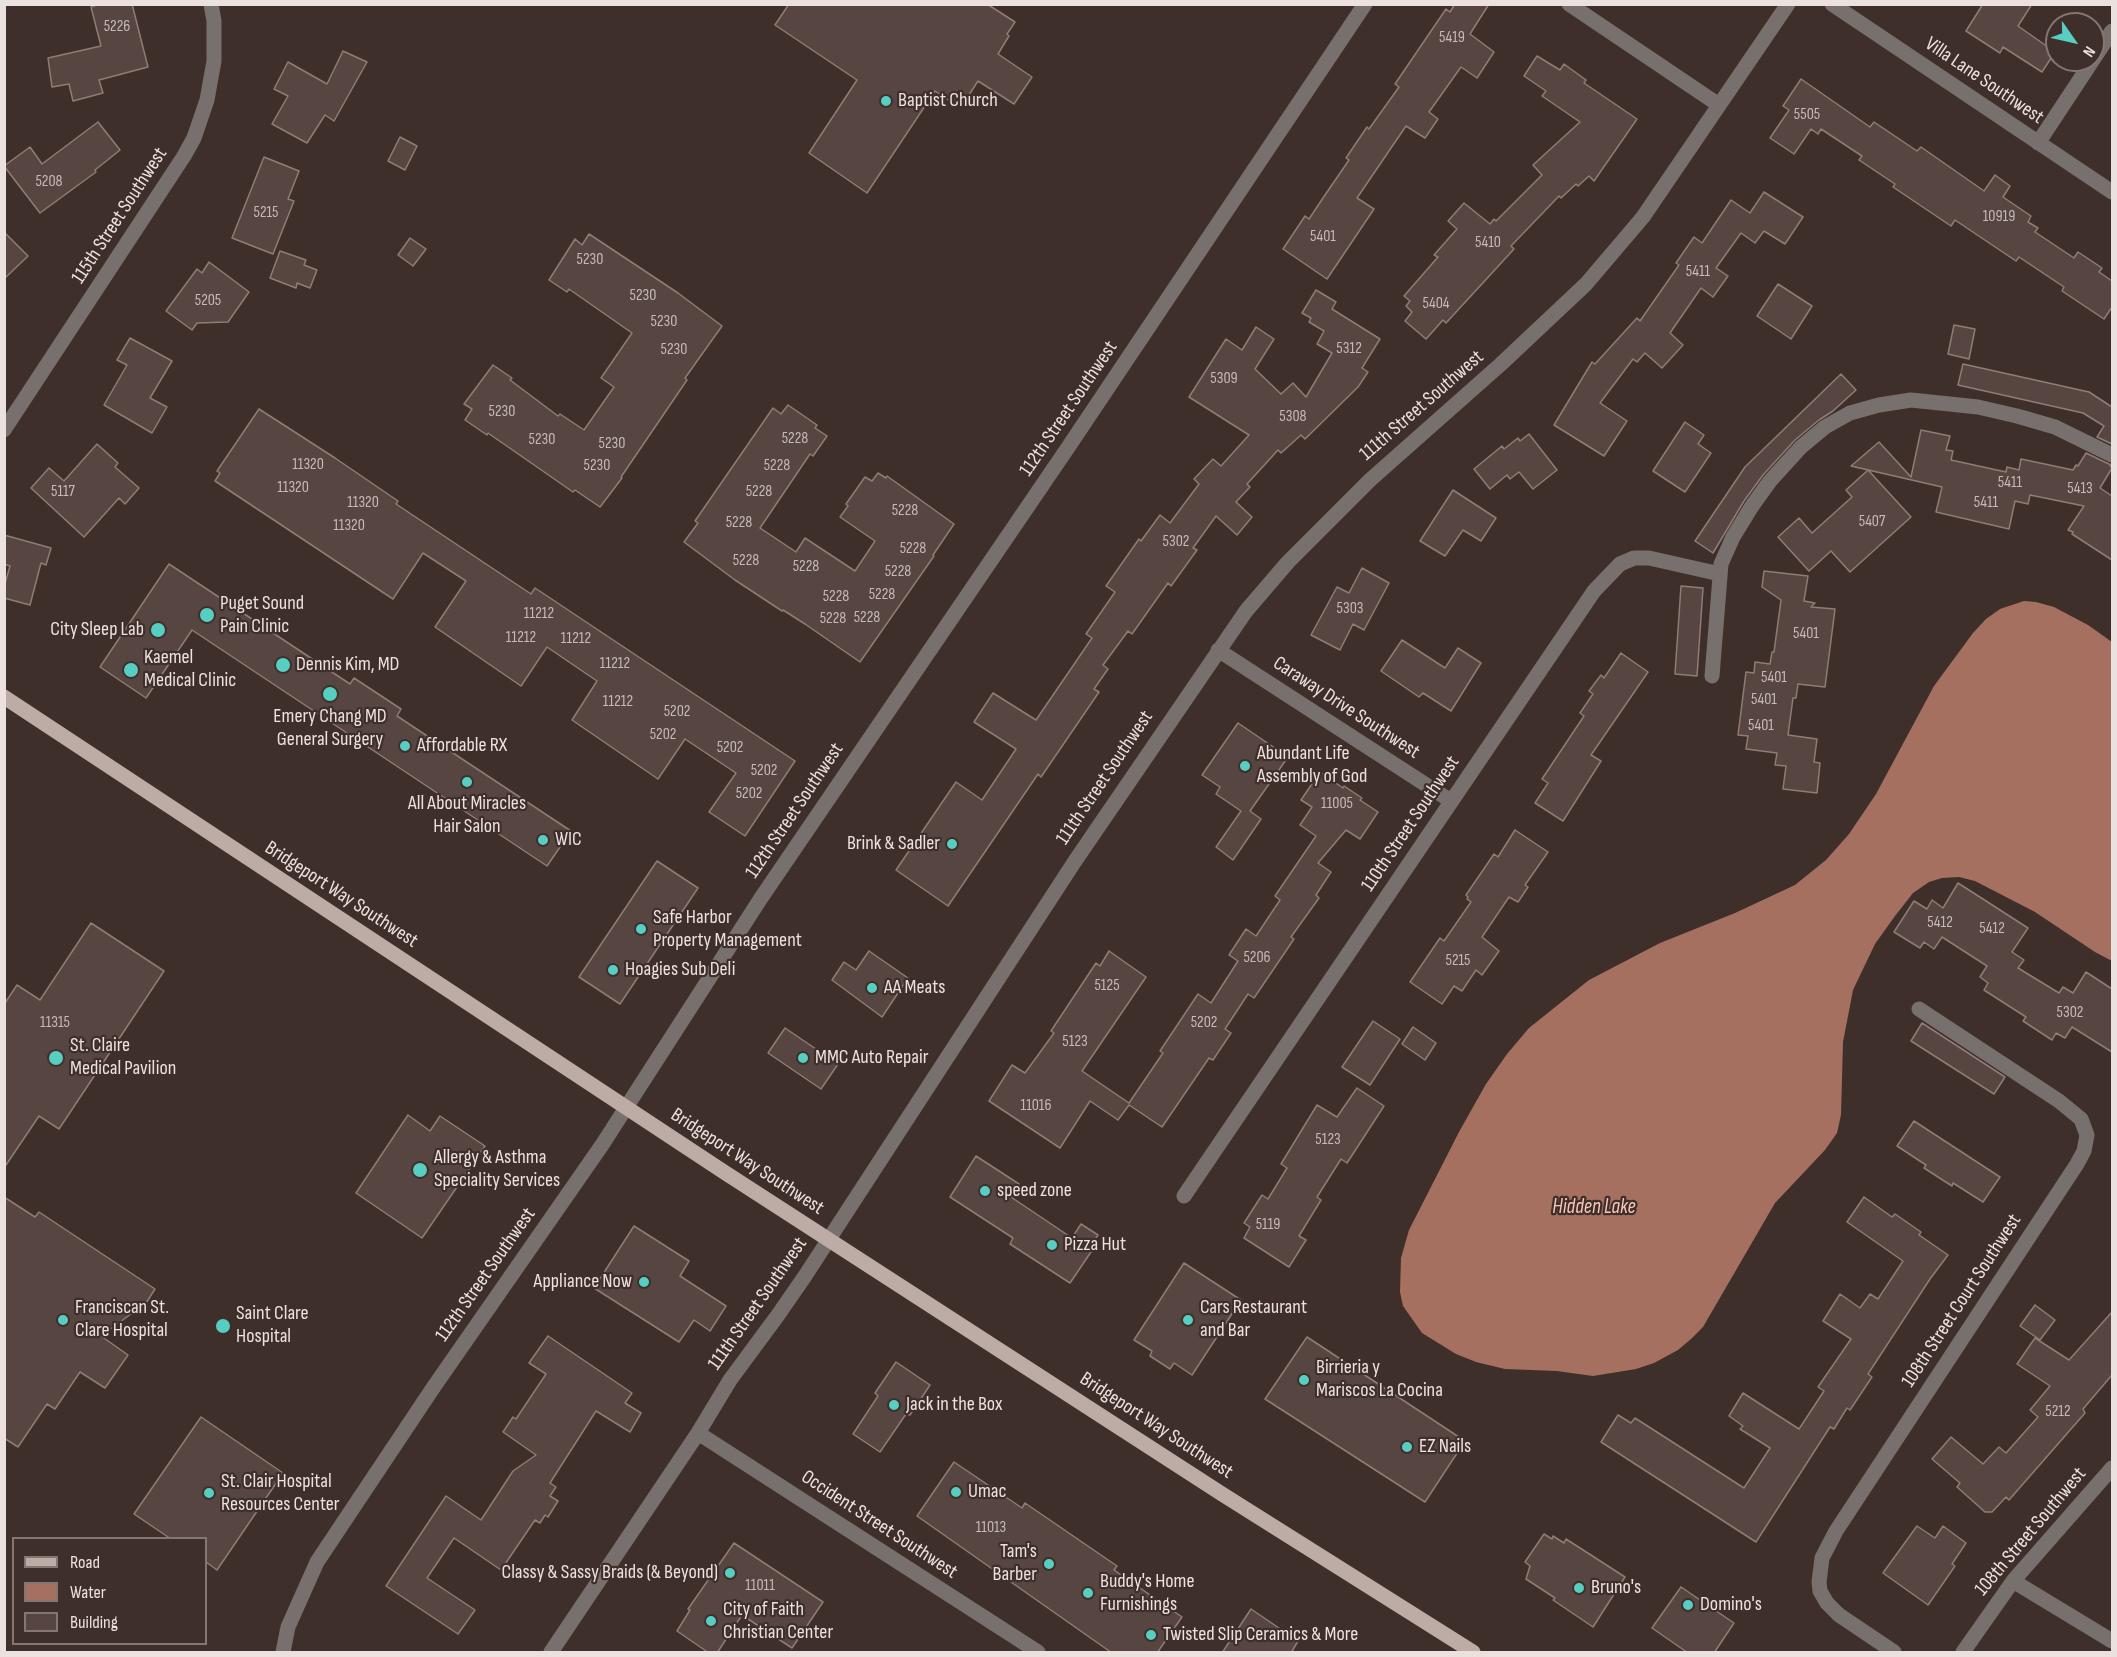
<!DOCTYPE html>
<style>
body{margin:0}
#map{position:relative;width:2117px;height:1657px;overflow:hidden;background:#3f2f2a;font-family:"Sofia Sans Condensed",sans-serif}
canvas{display:block}
.frame{position:absolute;inset:0;border:6px solid #ebe1de;pointer-events:none}
.legend{position:absolute;left:12px;top:1537px;width:195px;height:108px;box-sizing:border-box;background:#3f2f2a;border:2px solid #847672;margin:0;padding:8px 10px;list-style:none;font-size:18px;color:#ebe1de}
.legend li{display:flex;align-items:center;gap:12px;height:30px}
.legend b{width:30px;border:2px solid #847672}
.north{position:absolute;left:2045px;top:12px;width:60px;height:60px;box-sizing:border-box;background:#3f2f2a;border:2px solid #847672;border-radius:50%;rotate:124deg;font-size:16px;font-weight:700;line-height:24px;text-align:center;color:#ebe1de}
.north::after{content:'';display:block;margin:auto;width:21px;height:27px;background:#57cec2;clip-path:polygon(50% 0,100% 100%,50% 72%,0 100%)}
</style>
<div id="map">
<canvas width="2117" height="1657"></canvas>
<div class="frame"></div>
<ul class="legend">
<li><b style="height:8px;background:#bdaba6"></b>Road</li>
<li><b style="height:16px;background:#a67061"></b>Water</li>
<li><b style="height:16px;background:#574541"></b>Building</li>
</ul>
<div class="north">N</div>
</div>
<script>
const c = document.querySelector('canvas').getContext('2d');
c.lineJoin = 'round';
function fill(path, color) { c.fillStyle = color; c.fill(path, 'evenodd'); }
const toPath = rows => new Path2D(rows.map(r => 'M' + r).join(''));
function stroke(path, color, width, dash) { c.strokeStyle = color; c.lineWidth = width; c.lineCap = dash ? 'butt' : 'round'; c.setLineDash(dash || []); c.stroke(path); }
function write(font, color, halo, rows, align = 'center') {
  c.font = font + ' "Sofia Sans Condensed",sans-serif'; c.lineWidth = 4.5; c.setLineDash([]); c.textBaseline = 'middle'; c.strokeStyle = halo; c.fillStyle = color; for (const [text, x, y, turn = 0] of rows) {
    c.save(); c.translate(x, y); c.rotate((+turn || 0) * Math.PI / 180); c.textAlign = isNaN(turn) ? turn : align; if (halo) c.strokeText(text, 0, 0); c.fillText(text, 0, 0); c.restore();
  }
}
fill(toPath([
 [2024,601,2036,602,2054,607,2088,625,2112,642,2112,961,2095,952,2035,912,1975,881,1959,877,1942,878,1929,882,1913,893,1895,916,1875,944,1853,990,1843,1042,1841,1115,1837,1133,1825,1150,1775,1203,1703,1327,1691,1339,1678,1350,1654,1363,1636,1369,1593,1376,1557,1371,1505,1369,1476,1362,1456,1354,1422,1333,1403,1306,1400,1292,1401,1258,1409,1230,1459,1132,1486,1084,1507,1054,1529,1028,1589,980,1660,943,1735,913,1795,885,1826,860,1849,834,1876,794,1934,686,1973,633,1986,619,2000,609]
]), '#a67061');
const building = toPath([
 [100,4,132,4,148,67,99,80,103,93,73,101,69,84,52,87,48,58,101,46,91,7,100,4],
 [789,4,987,4,1015,22,1007,34,1009,36,998,54,1032,77,1014,104,978,81,967,98,964,96,957,106,935,91,867,193,809,153,857,80,775,25,789,4],
 [1455,4,1489,4,1470,34,1494,52,1477,78,1461,67,1429,112,1438,119,1425,138,1406,126,1357,198,1374,209,1327,279,1283,249,1305,216,1309,219,1323,198,1349,160,1346,158,1367,127,1369,129,1399,87,1395,84,1446,9,1450,12,1455,4],
 [1983,4,2032,4,2018,26,2055,52,2042,72,2003,47,2000,53,1966,31,1983,4],
 [343,51,367,62,334,121,325,115,307,143,272,124,288,96,274,89,288,62,327,84,343,51],
 [1537,56,1560,70,1564,64,1586,80,1584,83,1637,119,1594,181,1589,176,1578,186,1576,184,1561,198,1559,196,1511,246,1514,249,1446,323,1443,320,1426,339,1405,321,1412,312,1406,306,1410,301,1404,296,1438,257,1434,255,1457,229,1448,221,1464,203,1490,224,1494,219,1496,221,1542,175,1533,165,1580,122,1542,96,1546,91,1524,76,1537,56],
 [1801,79,1870,127,1874,122,1917,151,1921,147,1984,191,1995,175,2010,186,2003,197,2031,216,2028,222,2038,228,2035,232,2074,258,2078,252,2102,268,2099,272,2112,281,2112,307,2104,319,2062,291,2064,287,2019,257,2016,261,1955,220,1951,226,1893,187,1895,184,1859,160,1862,156,1821,129,1818,134,1811,129,1794,154,1770,138,1789,110,1783,106,1801,79],
 [98,122,120,150,95,170,96,172,40,213,4,166,30,147,42,164,98,122],
 [400,137,417,146,405,170,388,161,400,137],
 [264,157,299,171,288,199,294,201,273,254,232,238,264,157],
 [1764,192,1803,217,1785,244,1764,231,1755,243,1741,233,1716,268,1728,276,1713,297,1701,288,1670,333,1683,345,1662,368,1645,353,1637,362,1633,359,1600,403,1627,421,1604,456,1554,425,1592,362,1595,364,1637,318,1640,321,1679,265,1676,263,1694,237,1702,243,1731,200,1750,213,1764,192],
 [4,232,28,256,4,279,4,232],
 [589,234,678,293,722,326,685,378,687,380,621,477,622,478,600,507,575,490,573,492,488,433,487,435,465,420,472,409,464,404,493,365,512,378,510,380,558,416,560,414,584,430,614,387,601,378,632,333,569,289,567,292,549,280,575,239,582,245,589,234],
 [410,238,426,249,413,266,398,255,410,238],
 [280,251,306,260,304,265,317,270,310,288,297,283,296,288,270,278,280,251],
 [209,262,249,292,228,322,197,323,192,330,166,311,197,269,202,273,209,262],
 [1778,284,1812,306,1791,339,1757,316,1778,284],
 [1316,290,1336,302,1332,309,1380,339,1362,368,1368,372,1358,387,1305,439,1301,435,1281,453,1278,450,1247,484,1250,487,1236,502,1252,517,1237,535,1216,516,1193,548,1197,550,1171,586,1168,583,1132,634,1128,631,1103,665,1108,669,1094,689,1099,692,1041,777,1038,774,948,906,896,870,956,782,982,800,1016,749,974,722,993,693,1036,720,1092,638,1086,634,1115,592,1106,586,1139,539,1141,541,1160,515,1170,523,1199,484,1194,479,1213,459,1221,466,1249,435,1189,397,1226,339,1242,350,1256,327,1274,339,1255,369,1281,394,1293,383,1306,397,1332,353,1317,344,1324,331,1309,322,1311,318,1302,313,1316,290],
 [1954,325,1975,329,1969,359,1948,354,1954,325],
 [130,338,172,361,150,398,167,407,152,433,104,405,127,365,117,360,130,338],
 [1963,364,2089,392,2112,407,2112,444,2097,437,2104,426,2083,413,1958,385,1963,364],
 [1841,374,1856,390,1833,411,1819,420,1795,440,1763,475,1744,501,1713,553,1695,541,1745,467,1841,374],
 [788,405,817,425,815,428,827,436,813,456,810,454,760,528,796,552,805,538,855,571,875,541,840,517,848,506,846,504,865,477,872,481,878,473,886,478,887,476,954,524,933,555,934,556,860,662,805,624,783,610,782,611,735,580,684,542,698,523,695,521,773,408,781,414,788,405],
 [259,409,335,458,398,501,396,504,531,594,535,588,795,761,745,836,709,812,736,773,685,739,658,779,572,720,597,681,547,647,521,686,435,627,466,581,423,553,393,599,215,481,220,473,217,471,259,409],
 [1685,422,1704,435,1698,444,1711,453,1685,492,1653,471,1685,422],
 [1921,430,1950,436,1946,450,1953,451,1951,460,2006,472,2007,467,2019,470,2021,459,2073,470,2076,465,2078,466,2086,453,2111,465,2110,466,2112,468,2100,488,2112,496,2112,560,2072,534,2073,532,2068,530,2084,506,2030,495,2028,504,2015,501,2009,529,1936,512,1942,487,1851,466,1879,442,1911,477,1921,430],
 [1529,434,1557,470,1533,489,1519,472,1510,479,1507,475,1490,489,1474,469,1502,446,1504,449,1518,438,1520,441,1529,434],
 [97,444,118,463,115,467,139,488,125,504,119,498,84,537,31,488,49,468,64,481,97,444],
 [1868,470,1911,517,1850,572,1831,551,1809,571,1778,537,1799,518,1812,533,1852,497,1846,490,1868,470],
 [1453,490,1496,518,1481,541,1463,530,1445,556,1420,541,1453,490],
 [4,535,51,548,46,565,41,563,30,605,4,598,4,587,10,566,4,564,4,535],
 [169,564,350,684,354,678,401,709,397,716,571,831,547,866,192,630,146,698,100,667,169,564],
 [1362,568,1389,583,1364,630,1353,624,1340,650,1311,635,1337,587,1349,593,1362,568],
 [1764,571,1808,576,1804,601,1815,603,1811,607,1835,609,1825,687,1798,684,1796,698,1793,698,1788,735,1817,739,1814,762,1820,763,1817,793,1783,789,1786,766,1775,765,1777,753,1746,749,1748,736,1738,735,1746,672,1754,673,1755,662,1770,664,1772,652,1774,652,1781,600,1762,587,1764,571],
 [1681,586,1703,588,1697,676,1675,674,1681,586],
 [1402,640,1445,668,1458,648,1481,663,1451,711,1423,693,1419,697,1381,671,1402,640],
 [1621,653,1648,672,1591,755,1601,761,1563,821,1535,803,1548,783,1542,779,1584,716,1580,713,1593,694,1589,691,1601,675,1604,678,1621,653],
 [1238,723,1288,757,1250,811,1261,819,1233,860,1216,847,1241,811,1216,794,1220,787,1202,775,1238,723],
 [1320,772,1343,788,1344,786,1362,798,1360,800,1378,812,1360,839,1346,830,1318,863,1331,872,1316,895,1319,898,1291,937,1294,939,1254,998,1248,994,1225,1029,1231,1033,1213,1060,1209,1058,1162,1127,1129,1105,1118,1120,1090,1101,1060,1148,989,1101,1012,1065,1025,1073,1054,1033,1051,1031,1096,963,1100,966,1109,951,1146,977,1082,1071,1129,1103,1163,1053,1160,1051,1198,994,1211,1003,1238,961,1229,955,1246,929,1256,936,1280,900,1275,896,1316,836,1300,825,1312,807,1301,800,1320,772],
 [1515,830,1548,852,1525,885,1528,887,1518,902,1509,897,1482,937,1499,951,1482,975,1476,970,1462,991,1454,986,1442,1004,1410,982,1440,938,1444,941,1471,902,1467,899,1468,897,1466,895,1494,854,1498,857,1515,830],
 [657,861,698,888,620,1004,579,977,657,861],
 [1958,883,2028,928,2012,952,2024,960,2018,968,2059,993,2063,987,2073,993,2086,972,2112,989,2112,1052,2072,1027,2065,1038,2056,1033,2052,1040,2023,1021,2026,1017,1984,990,1988,983,1980,977,1987,966,1942,937,1934,949,1924,942,1920,948,1894,932,1914,901,1927,909,1932,900,1943,908,1958,883],
 [91,923,164,971,59,1129,39,1116,4,1168,5,1003,17,985,40,1000,91,923],
 [869,951,908,978,882,1017,832,980,844,962,856,970,869,951],
 [1373,1021,1400,1039,1370,1085,1342,1067,1373,1021],
 [1922,1023,2005,1077,1994,1094,1911,1041,1922,1023],
 [1413,1027,1436,1043,1425,1060,1402,1044,1413,1027],
 [785,1028,838,1064,821,1089,768,1053,785,1028],
 [1357,1088,1384,1106,1347,1163,1341,1159,1317,1197,1321,1200,1299,1236,1306,1240,1289,1267,1244,1238,1250,1227,1244,1223,1262,1195,1268,1199,1287,1168,1281,1164,1317,1105,1337,1117,1357,1088],
 [408,1115,430,1131,440,1116,485,1146,422,1238,356,1193,408,1115],
 [1914,1121,2000,1177,1983,1202,1953,1183,1952,1186,1924,1168,1926,1165,1897,1146,1914,1121],
 [976,1156,1019,1184,1011,1197,1072,1238,1081,1224,1098,1235,1090,1247,1093,1249,1070,1283,1010,1244,1013,1238,950,1197,976,1156],
 [4,1197,35,1217,39,1212,155,1289,141,1311,135,1311,101,1336,128,1355,105,1388,80,1372,55,1409,47,1404,18,1447,4,1438,4,1197],
 [1864,1197,1892,1217,1895,1214,1921,1232,1919,1235,1948,1255,1930,1279,1868,1374,1872,1377,1850,1410,1847,1408,1834,1429,1830,1427,1756,1542,1601,1442,1618,1415,1631,1423,1635,1418,1744,1488,1770,1448,1740,1429,1743,1426,1729,1416,1743,1393,1799,1429,1824,1391,1818,1387,1851,1339,1823,1321,1840,1294,1860,1308,1870,1294,1878,1299,1903,1261,1847,1222,1864,1197],
 [634,1226,689,1261,680,1276,726,1306,710,1331,694,1320,679,1342,594,1288,634,1226],
 [1184,1263,1241,1300,1192,1375,1174,1363,1170,1369,1150,1356,1152,1351,1134,1340,1184,1263],
 [2035,1305,2055,1320,2040,1340,2020,1326,2035,1305],
 [2112,1312,2112,1375,2083,1409,2085,1413,2009,1500,2006,1497,1992,1512,1985,1512,1957,1487,1960,1483,1932,1459,1951,1437,1983,1464,1999,1447,2006,1453,2038,1417,2030,1410,2050,1386,2017,1364,2035,1338,2069,1360,2112,1312],
 [548,1336,632,1393,625,1403,641,1413,630,1432,596,1411,550,1483,556,1487,550,1496,558,1501,548,1517,545,1515,540,1523,535,1520,501,1570,454,1538,427,1578,475,1610,458,1634,386,1586,446,1496,481,1520,513,1471,536,1455,503,1432,513,1417,516,1419,546,1374,529,1363,548,1336],
 [1307,1337,1465,1441,1425,1502,1265,1399,1307,1337],
 [896,1362,930,1385,910,1415,906,1414,880,1452,853,1434,878,1396,875,1393,896,1362],
 [201,1417,283,1473,217,1570,206,1562,206,1539,171,1539,134,1514,201,1417],
 [954,1462,1022,1508,1025,1503,1117,1566,1114,1570,1182,1617,1157,1653,1112,1653,917,1516,954,1462],
 [1917,1526,1935,1538,1943,1526,1966,1543,1952,1564,1955,1566,1928,1605,1883,1573,1917,1526],
 [1544,1534,1552,1539,1553,1536,1564,1543,1566,1539,1625,1577,1593,1627,1553,1600,1555,1598,1526,1579,1530,1566,1525,1562,1544,1534],
 [734,1543,823,1602,792,1648,742,1615,717,1653,709,1653,677,1631,690,1610,688,1609,734,1543],
 [1681,1587,1734,1623,1714,1653,1688,1653,1652,1628,1681,1587],
 [1251,1609,1298,1641,1291,1653,1222,1653,1251,1609]
]);
fill(building, '#574541');
stroke(building, '#907c77', 1.5);
stroke(toPath([
 [1569,4,1719,105],
 [1832,4,2112,192],
 [2038,143,2112,31],
 [4,430,184,156,194,138,207,100,214,61,214,21,211,4],
 [1218,650,1451,801],
 [1712,676,1721,564,1733,537,1752,506,1770,481,1801,447,1825,427,1850,413,1879,405,1911,400,1978,407,2017,416,2055,427,2112,455],
 [1184,1196,1594,591,1620,564,1634,558,1649,558,1720,574],
 [698,1433,1038,1652],
 [2013,1581,2112,1641],
 [283,1652,288,1627,317,1562,433,1388,602,1145,761,898,1069,446,1365,4],
 [551,1652,698,1433,730,1380,778,1315,805,1276,1075,861,1246,611,1288,562,1370,480,1501,364,1586,284,1643,217,1788,4],
 [1894,1652,1839,1615,1827,1603,1820,1591,1819,1582,1822,1558,1836,1531,2077,1164,2084,1151,2087,1135,2081,1119,2059,1101,1919,1009],
 [1963,1652,2013,1581,2112,1468]
]), '#78706d', 15);
stroke(toPath([
 [4,697,724,1172,1222,1494,1473,1652]
]), '#bdaba6', 15);
for (const [x, y, r, color] of [
 [886,101,6,"#57cec2"],
 [207,615,8,"#57cec2"],
 [158,630,8,"#57cec2"],
 [283,665,8,"#57cec2"],
 [131,670,8,"#57cec2"],
 [330,694,8,"#57cec2"],
 [405,746,6,"#57cec2"],
 [1245,766,6,"#57cec2"],
 [467,782,6,"#57cec2"],
 [543,840,6,"#57cec2"],
 [952,844,6,"#57cec2"],
 [641,929,6,"#57cec2"],
 [613,970,6,"#57cec2"],
 [872,988,6,"#57cec2"],
 [56,1058,8,"#57cec2"],
 [803,1058,6,"#57cec2"],
 [420,1170,8,"#57cec2"],
 [985,1191,6,"#57cec2"],
 [1052,1245,6,"#57cec2"],
 [644,1282,6,"#57cec2"],
 [63,1320,6,"#57cec2"],
 [1188,1320,6,"#57cec2"],
 [223,1326,8,"#57cec2"],
 [1304,1380,6,"#57cec2"],
 [894,1405,6,"#57cec2"],
 [1407,1447,6,"#57cec2"],
 [956,1492,6,"#57cec2"],
 [209,1493,6,"#57cec2"],
 [1049,1564,6,"#57cec2"],
 [730,1573,6,"#57cec2"],
 [1579,1588,6,"#57cec2"],
 [1088,1593,6,"#57cec2"],
 [1688,1605,6,"#57cec2"],
 [711,1621,6,"#57cec2"],
 [1151,1635,6,"#57cec2"]
]) { const dot = new Path2D(); dot.arc(x, y, r, 0, 2 * Math.PI); c.fillStyle = color; c.fill(dot); stroke(dot, '#3f2f2a', 2); }
write('16px', '#c6bab7', null, [
 ["5226",117,27],
 ["5419",1452,38],
 ["5505",1807,115],
 ["5208",49,182],
 ["5215",266,213],
 ["10919",1999,217],
 ["5401",1323,237],
 ["5410",1488,243],
 ["5230",590,260],
 ["5411",1698,272],
 ["5230",643,296],
 ["5205",208,301],
 ["5404",1436,304],
 ["5230",664,322],
 ["5312",1349,349],
 ["5230",674,350],
 ["5309",1224,379],
 ["5230",502,412],
 ["5308",1293,417],
 ["5228",795,439],
 ["5230",542,440],
 ["5230",612,444],
 ["11320",308,465],
 ["5230",597,466],
 ["5228",777,466],
 ["5411",2010,483],
 ["11320",293,488],
 ["5413",2080,489],
 ["5117",63,492],
 ["5228",759,492],
 ["11320",363,503],
 ["5411",1986,503],
 ["5228",905,511],
 ["5407",1872,522],
 ["5228",739,523],
 ["11320",349,526],
 ["5302",1176,542],
 ["5228",913,549],
 ["5228",746,561],
 ["5228",806,567],
 ["5228",898,572],
 ["5228",882,595],
 ["5228",836,597],
 ["5303",1350,609],
 ["11212",539,614],
 ["5228",867,618],
 ["5228",833,619],
 ["5401",1806,634],
 ["11212",521,638],
 ["11212",576,639],
 ["11212",615,664],
 ["5401",1774,678],
 ["5401",1764,700],
 ["11212",618,702],
 ["5202",677,712],
 ["5401",1761,726],
 ["5202",663,735],
 ["5202",730,748],
 ["5202",764,771],
 ["5202",749,794],
 ["11005",1337,804],
 ["5412",1940,923],
 ["5412",1992,929],
 ["5206",1257,958],
 ["5215",1458,961],
 ["5125",1107,986],
 ["5302",2070,1013],
 ["11315",55,1023],
 ["5202",1204,1023],
 ["5123",1075,1042],
 ["11016",1036,1106],
 ["5123",1328,1140],
 ["5119",1268,1225],
 ["5212",2058,1412],
 ["11013",991,1528],
 ["11011",760,1586]
]);
write('20px', '#ebe1de', '#3f2f2a', [
 ["Villa Lane Southwest",1984,81,34],
 ["115th Street Southwest",120,216,-57],
 ["111th Street Southwest",1422,406,-41],
 ["112th Street Southwest",1069,409,-56],
 ["Caraway Drive Southwest",1346,708,33],
 ["111th Street Southwest",1105,778,-56],
 ["112th Street Southwest",795,811,-56],
 ["110th Street Southwest",1411,824,-56],
 ["Bridgeport Way Southwest",341,895,33],
 ["Bridgeport Way Southwest",747,1162,33],
 ["112th Street Southwest",486,1275,-55],
 ["108th Street Court Southwest",1962,1301,-57],
 ["111th Street Southwest",758,1304,-55],
 ["Bridgeport Way Southwest",1156,1426,33],
 ["Occident Street Southwest",879,1525,33],
 ["108th Street Southwest",2031,1532,-50]
]);
write('20px', '#ebe1de', '#3f2f2a', [
 ["Baptist Church",898,101],
 ["Puget Sound",220,604],
 ["Pain Clinic",220,627],
 ["City Sleep Lab",144,630,"right"],
 ["Kaemel",144,658],
 ["Medical Clinic",144,681],
 ["Dennis Kim, MD",296,665],
 ["Emery Chang MD",330,717,"center"],
 ["General Surgery",330,740,"center"],
 ["Affordable RX",417,746],
 ["Abundant Life",1257,754],
 ["Assembly of God",1257,777],
 ["All About Miracles",467,804,"center"],
 ["Hair Salon",467,827,"center"],
 ["WIC",555,840],
 ["Brink & Sadler",940,844,"right"],
 ["Safe Harbor",653,918],
 ["Property Management",653,941],
 ["Hoagies Sub Deli",625,970],
 ["AA Meats",884,988],
 ["St. Claire",70,1046],
 ["Medical Pavilion",70,1069],
 ["MMC Auto Repair",815,1058],
 ["Allergy & Asthma",434,1158],
 ["Speciality Services",434,1181],
 ["speed zone",997,1191],
 ["Pizza Hut",1064,1245],
 ["Appliance Now",632,1282,"right"],
 ["Franciscan St.",75,1308],
 ["Clare Hospital",75,1331],
 ["Cars Restaurant",1200,1308],
 ["and Bar",1200,1331],
 ["Saint Clare",236,1314],
 ["Hospital",236,1337],
 ["Birrieria y",1316,1368],
 ["Mariscos La Cocina",1316,1391],
 ["Jack in the Box",906,1405],
 ["EZ Nails",1419,1447],
 ["St. Clair Hospital",221,1482],
 ["Resources Center",221,1505],
 ["Umac",968,1492],
 ["Tam's",1037,1552,"right"],
 ["Barber",1037,1575,"right"],
 ["Classy & Sassy Braids (& Beyond)",718,1573,"right"],
 ["Buddy's Home",1100,1582],
 ["Furnishings",1100,1605],
 ["Bruno's",1591,1588],
 ["Domino's",1700,1605],
 ["City of Faith",723,1610],
 ["Christian Center",723,1633],
 ["Twisted Slip Ceramics & More",1163,1635]
], 'left');
write('italic 21px', '#f9c6b8', '#3f2f2a', [
 ["Hidden Lake",1594,1208]
]);
</script>
